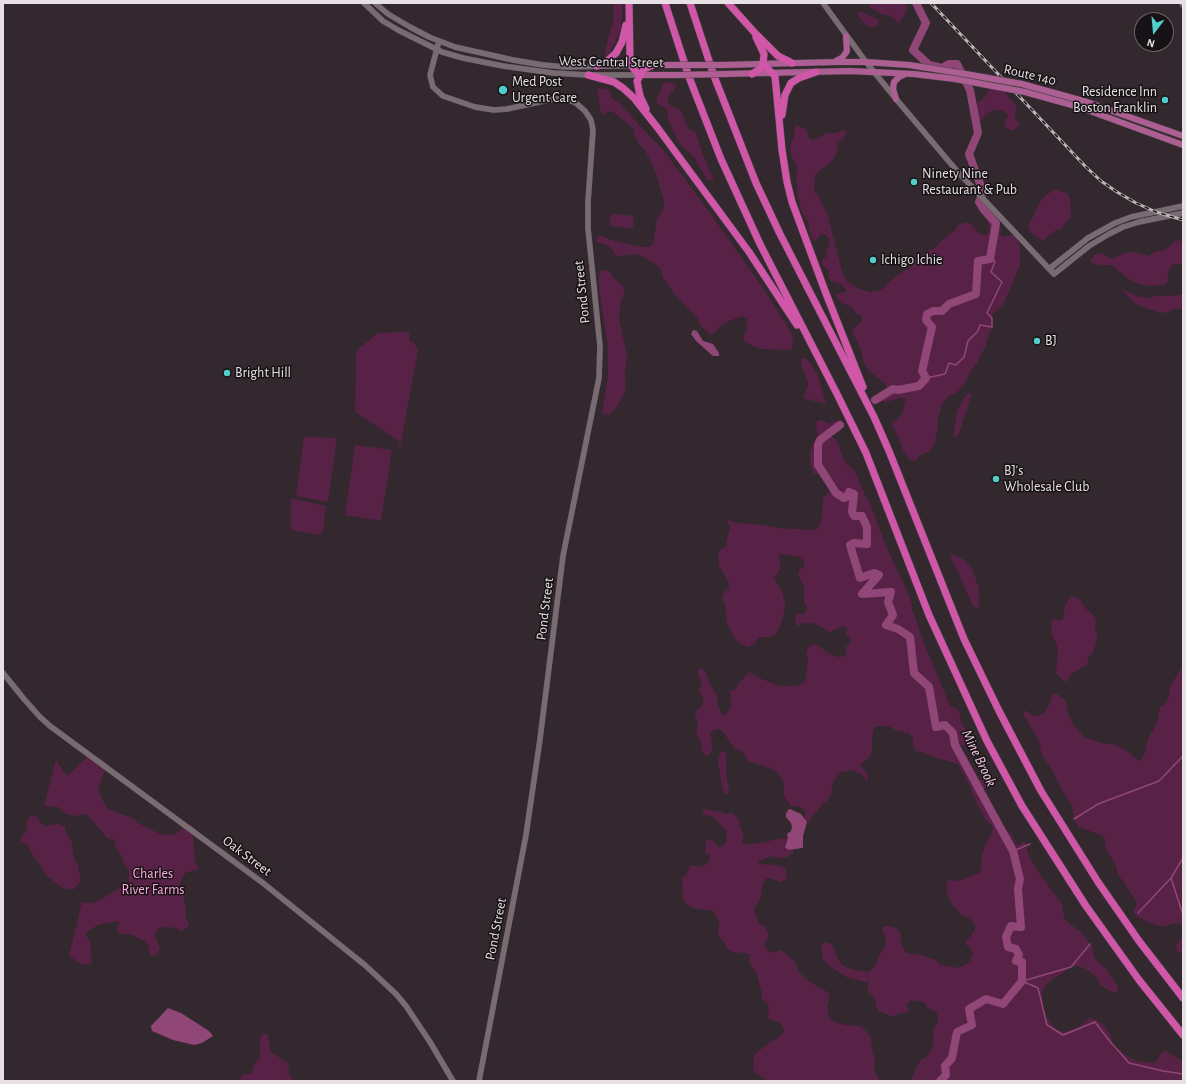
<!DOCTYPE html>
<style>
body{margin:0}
#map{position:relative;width:1186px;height:1084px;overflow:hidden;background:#32282e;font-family:"Alegreya Sans",sans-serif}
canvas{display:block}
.frame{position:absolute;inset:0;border:4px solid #e7e0e4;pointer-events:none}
.north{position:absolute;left:1134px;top:12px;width:40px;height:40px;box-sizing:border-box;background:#171215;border:1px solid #6a6468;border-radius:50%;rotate:196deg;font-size:11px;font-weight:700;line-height:16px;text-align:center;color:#e7e0e4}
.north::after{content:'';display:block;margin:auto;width:14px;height:18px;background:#53cdc9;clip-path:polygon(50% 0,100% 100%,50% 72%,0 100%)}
</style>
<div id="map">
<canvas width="1186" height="1084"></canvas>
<div class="frame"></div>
<div class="north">N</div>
</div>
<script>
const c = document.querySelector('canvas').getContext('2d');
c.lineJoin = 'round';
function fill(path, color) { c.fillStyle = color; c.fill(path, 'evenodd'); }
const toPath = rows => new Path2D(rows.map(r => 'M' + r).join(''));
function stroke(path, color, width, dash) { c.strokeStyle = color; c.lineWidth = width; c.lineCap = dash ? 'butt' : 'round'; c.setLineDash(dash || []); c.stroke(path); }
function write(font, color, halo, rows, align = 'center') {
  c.font = font + ' "Alegreya Sans",sans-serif'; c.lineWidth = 3; c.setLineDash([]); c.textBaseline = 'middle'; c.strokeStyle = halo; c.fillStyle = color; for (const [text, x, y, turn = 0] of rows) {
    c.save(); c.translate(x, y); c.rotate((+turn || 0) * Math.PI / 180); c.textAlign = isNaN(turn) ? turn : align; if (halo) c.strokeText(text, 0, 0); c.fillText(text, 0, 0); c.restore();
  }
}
fill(toPath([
 [613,3,623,3,621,28,614,44,608,55,606,56,605,50,614,18],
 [869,3,903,3,907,5,907,8,905,14,899,23,890,16,881,14,869,7],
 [860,11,879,20,879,25,874,27,867,26,861,20,858,15,858,12],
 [984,73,987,73,990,75,1014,103,1017,108,1014,118,1020,124,1019,126,1012,131,1006,128,1004,122,1008,117,1006,113,1001,110,991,111,976,124,974,105,983,99,989,90,982,77],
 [670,82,677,86,669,95,667,101,671,106,680,110,684,117,688,128,696,133,702,152,710,172,713,175,713,179,711,180,707,180,694,157,679,143,672,129,668,118,667,109,656,103,657,97,659,95,663,83],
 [600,88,608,89,611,93,611,97,621,105,641,127,664,151,713,217,761,285,791,332,793,341,792,348,788,350,762,349,753,346,745,341,743,337,747,329,747,319,742,316,724,323,714,333,710,334,702,327,697,318,675,295,663,278,661,270,655,263,639,255,632,254,617,257,609,246,596,242,596,240,598,236,603,236,611,240,641,247,649,247,653,244,657,219,663,210,664,201,656,173,646,152,638,143,635,136,633,128,613,112,609,111,605,115,601,112,597,91],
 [797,125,806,129,809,138,813,140,819,138,827,133,836,133,843,130,846,131,844,138,838,143,836,155,831,162,818,172,815,176,814,191,819,197,827,213,843,275,848,282,859,289,871,292,881,290,895,277,904,271,910,269,915,259,938,246,940,242,949,234,955,231,957,226,965,222,971,224,980,234,984,235,987,234,990,229,986,216,988,210,998,219,1000,224,1001,237,1010,235,1015,236,1020,245,1020,265,1004,303,992,315,992,327,985,347,977,363,970,372,965,384,956,393,949,396,942,404,938,418,938,427,935,441,931,450,928,452,920,455,916,461,910,460,904,453,901,444,893,426,892,422,897,420,902,414,906,399,901,398,886,402,876,401,878,395,886,391,887,385,869,371,863,361,862,352,852,330,862,321,862,316,855,313,851,306,843,304,837,298,835,294,845,292,846,290,842,284,830,281,828,276,829,271,823,266,822,263,823,259,827,256,826,252,829,245,829,239,825,234,821,234,814,242,810,234,808,221,801,211,798,196,796,177,798,169,791,155,790,145,794,138,795,126],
 [1056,189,1068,194,1070,199,1071,216,1067,222,1064,224,1062,229,1056,230,1044,240,1040,239,1031,233,1028,226,1040,202,1046,195],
 [611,214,627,215,634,217,633,228,609,226],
 [1179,240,1183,241,1183,265,1176,264,1173,264,1169,269,1167,283,1163,285,1149,286,1139,284,1131,281,1111,265,1100,265,1092,263,1090,261,1096,254,1101,253,1113,259,1124,253,1134,252,1149,256,1154,252,1165,250,1175,242],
 [601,270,610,271,613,277,624,287,624,293,621,302,619,320,627,354,625,375,626,388,621,400,615,409,610,414,604,415,602,412,608,375,608,359,607,341,599,288,599,274],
 [1121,289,1137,296,1148,298,1157,296,1174,296,1183,294,1183,309,1175,309,1165,313,1158,312,1137,305],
 [409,332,409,341,413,342,418,350,400,448,399,441,355,412,356,353,358,349,378,333],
 [802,358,807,359,817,373,826,404,806,399,803,397,808,386,808,382,802,368,801,363],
 [968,393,971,393,971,396,961,427,958,436,953,438,957,412,963,399],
 [822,420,829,424,835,421,840,422,840,425,830,435,838,442,842,456,847,464,855,471,866,498,870,503,885,544,910,597,912,606,912,612,915,616,922,638,950,706,956,708,959,711,962,724,976,747,974,749,972,750,963,745,960,745,961,749,967,757,979,779,987,782,988,786,984,789,985,793,1004,828,1012,835,1016,844,1019,845,1022,842,1025,842,1029,857,1041,876,1062,904,1064,916,1066,921,1082,933,1092,947,1095,959,1105,968,1118,986,1118,991,1116,993,1114,993,1101,986,1097,977,1084,968,1077,966,1070,967,1061,974,1051,980,1044,988,1042,993,1043,1008,1046,1017,1053,1026,1058,1030,1065,1032,1079,1027,1089,1018,1097,1020,1103,1025,1109,1032,1113,1046,1116,1050,1139,1062,1155,1063,1160,1055,1164,1051,1166,1051,1183,1061,1183,1081,908,1081,912,1078,918,1064,922,1059,927,1057,934,1044,933,1031,936,1024,938,1022,937,1013,934,1010,927,1008,926,1003,918,1001,912,1000,906,1005,909,1010,907,1013,900,1013,893,1017,879,1011,876,1006,875,998,868,991,868,987,869,981,865,982,846,977,828,965,823,960,821,945,824,942,832,944,838,959,843,966,854,970,868,972,876,965,879,955,886,945,886,940,882,928,885,926,892,927,898,929,900,932,901,942,906,953,922,955,936,960,940,965,949,966,955,968,964,966,970,961,973,954,971,949,965,944,967,940,971,936,975,929,975,924,970,919,961,914,953,906,947,894,947,882,949,880,958,881,979,873,981,869,982,853,992,832,993,827,985,819,977,804,970,787,958,764,941,759,935,758,925,753,916,751,913,746,913,739,909,733,898,731,888,726,879,726,874,728,872,737,872,751,869,757,860,765,868,775,868,780,865,780,861,774,853,770,841,772,834,780,831,794,827,801,823,803,817,811,814,813,810,821,807,822,804,819,806,813,804,810,798,806,791,806,783,795,784,783,778,773,770,768,748,761,743,752,734,748,725,735,720,729,716,729,710,732,713,748,709,755,705,756,702,750,701,742,696,732,698,725,695,715,696,710,701,707,704,701,699,690,702,684,698,674,698,669,701,668,707,674,710,685,717,695,718,706,723,716,728,712,731,704,730,691,736,689,739,683,749,672,752,673,759,678,780,686,797,686,804,682,806,677,808,660,806,653,810,645,816,644,830,654,838,657,847,656,845,651,846,647,852,641,846,634,847,628,845,627,842,626,830,632,813,623,803,623,798,626,796,624,795,620,796,613,804,614,806,612,807,608,804,601,804,587,798,575,799,570,804,566,804,561,800,557,780,554,779,558,781,568,774,578,776,582,782,591,785,603,784,613,780,627,774,635,770,637,759,637,754,644,748,647,738,643,727,624,725,605,722,598,723,594,729,588,728,580,719,566,718,556,720,549,727,546,726,543,730,528,727,519,738,523,763,525,778,528,812,530,818,528,822,517,823,499,825,495,831,491,832,489,831,483,819,473,813,474,813,469,810,464,810,454,813,444,818,436,816,426,817,421],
 [304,437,337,438,328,502,296,496],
 [355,445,392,450,381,521,345,515],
 [291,498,326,506,323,530,320,535,291,530],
 [952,554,955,555,964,560,972,568,979,589,979,609,973,606,964,587,958,571,951,559,951,557],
 [1070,597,1076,597,1082,602,1086,609,1093,615,1096,620,1095,629,1097,632,1097,638,1093,653,1087,657,1089,662,1088,664,1072,674,1066,682,1061,679,1056,673,1058,651,1057,645,1052,636,1051,626,1052,621,1054,619,1060,621,1063,619,1065,606],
 [1183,666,1183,927,1180,924,1173,923,1163,927,1150,923,1136,916,1134,912,1137,902,1118,874,1115,863,1108,853,1105,845,1105,840,1101,835,1079,827,1075,822,1072,806,1063,792,1051,768,1042,755,1038,739,1023,714,1024,711,1027,711,1032,715,1039,716,1045,712,1049,705,1053,693,1057,694,1065,700,1069,716,1075,727,1084,737,1106,744,1113,744,1124,749,1140,761,1145,753,1149,737,1156,725,1160,707,1167,702,1169,696,1170,686],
 [723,751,726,753,726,775,728,782,729,791,727,795,725,795,722,787,718,761,721,752],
 [91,753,107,763,98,790,107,808,120,814,134,818,136,822,160,834,168,835,176,834,184,827,192,824,195,862,200,869,185,873,179,885,184,889,184,898,186,911,186,919,189,923,188,926,187,928,181,931,174,927,169,928,163,926,157,930,155,935,160,949,156,955,153,956,150,955,148,944,145,941,139,939,135,936,127,934,121,934,117,932,117,928,120,923,116,921,98,925,85,933,90,942,92,964,83,965,69,956,82,902,93,903,129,883,129,870,124,865,123,859,115,846,115,840,108,839,87,814,75,816,66,814,58,807,44,806,56,760,67,776],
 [705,809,721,812,726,814,732,813,735,815,740,822,740,827,743,832,743,837,742,841,744,844,762,843,777,839,788,838,785,844,789,850,793,850,793,854,787,857,780,858,772,856,759,861,758,863,760,864,781,866,785,869,787,873,786,879,780,882,770,878,765,879,763,884,760,899,755,907,754,910,759,923,765,927,768,933,768,938,765,943,765,947,768,951,774,953,781,950,784,952,794,960,799,972,807,980,829,993,829,999,827,1007,829,1017,835,1022,845,1025,861,1026,866,1031,871,1038,872,1050,875,1060,874,1070,879,1079,879,1081,767,1081,755,1072,753,1069,754,1055,766,1045,779,1037,784,1032,784,1030,781,1023,769,1019,768,1016,769,1006,761,998,762,992,759,986,759,982,756,973,750,964,749,954,745,953,733,952,728,950,724,942,718,936,719,922,714,911,692,908,685,902,683,899,682,878,686,875,690,865,702,867,709,862,710,857,709,854,705,854,705,852,706,840,712,840,718,847,723,846,727,840,726,831,715,818,703,814,703,811],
 [32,816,37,817,41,823,45,826,58,824,65,827,65,831,72,842,73,855,78,865,80,877,80,882,73,890,62,888,46,875,41,866,34,857,28,846,20,840,22,836,26,832,28,818],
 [1183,935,1183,954,1177,951,1176,945],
 [264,1033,268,1035,271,1052,289,1064,289,1068,287,1072,292,1077,292,1081,240,1081,242,1075,252,1073,255,1062,260,1058,260,1038]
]), '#582246');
fill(toPath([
 [693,330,697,331,703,341,713,344,719,353,719,356,713,356,696,341,691,334],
 [790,809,801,814,807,822,803,836,803,847,802,848,789,850,787,849,785,847,788,838,787,834,791,831,792,827,791,823,786,817,786,814,788,810],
 [168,1008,181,1013,209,1031,213,1036,202,1043,194,1045,173,1040,152,1031,151,1026]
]), '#904777');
stroke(toPath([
 [926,378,945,374,949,363,956,365,964,357,968,341,978,331,980,325,992,327,992,318,987,313,1002,282,991,272,995,261,990,259],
 [1074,819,1098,804,1159,781,1183,756],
 [1013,851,1030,844],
 [1171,878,1183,915],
 [1138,913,1171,878,1183,858],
 [1022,981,1038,988,1047,1025,1063,1035,1095,1022,1108,1039,1129,1063,1163,1071,1183,1074],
 [1023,981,1071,967,1090,944]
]), '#904777', 1.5);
stroke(toPath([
 [875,400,893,389,898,390,919,386,926,378,922,371,932,327,926,320,927,314,933,311,942,311,949,304,976,294,978,261,990,259,996,223,984,210,979,202,983,192,969,154,978,133,970,90,957,64,949,64,942,68,929,65,913,50,926,23,916,3],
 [840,425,820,440,818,445,818,465,836,493,844,498,847,497,849,492,854,494,852,512,854,516,862,516,867,527,867,544,854,543,850,545,860,578,874,573,879,575,862,594,891,592,888,602,893,615,886,625,898,629,910,637,914,673,929,687,936,727,945,725,953,733,955,745,1013,851,1020,879,1018,889,1021,927,1011,926,1006,937,1008,947,1016,949,1019,955,1016,961,1022,962,1022,981,1003,1004,986,999,969,1009,972,1025,957,1032,952,1058,945,1066,946,1075,940,1081]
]), '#904777', 8);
const secondary = toPath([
 [364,3,383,21,398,30,442,52,463,58,503,66,553,73,588,75,639,75],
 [375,3,388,14,410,27,429,37,455,47,513,60,543,65,566,67,651,65],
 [823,3,866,62,896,99,957,171,1054,274,1089,246,1109,234,1123,227,1139,222,1183,213],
 [1182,3,1183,5],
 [439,41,430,75,433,87,443,96,475,107,494,110,507,109,553,99,566,99,576,103,585,111,591,120,593,130,588,202,588,228,600,346,599,378,563,556,540,739,526,835,479,1081],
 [1049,269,1088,238,1115,223,1131,217,1183,206],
 [3,673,24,699,40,717,50,726,263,883,366,966,396,994,406,1006,430,1042,453,1081]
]);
const primary = toPath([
 [836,61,842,58,847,51,846,36],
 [653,65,675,65],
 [722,65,836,62,866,62,909,65],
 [725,74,850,71,914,74],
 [639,75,678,75],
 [1022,84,1087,102,1183,136],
 [1025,92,1079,107,1183,145],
 [896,99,893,89,894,82,899,77,905,74]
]);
const highway = toPath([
 [629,3,630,59,633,68,639,75],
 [665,3,689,77,721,159,760,244,838,396,866,453,929,615,987,741,1022,806,1086,906,1139,980,1183,1035],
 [690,3,714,76,756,183,780,234,874,417,889,451,964,639,999,711,1041,791,1098,882,1139,941,1183,998],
 [728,3,755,33,778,56,792,63],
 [763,64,775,76,782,150,787,182,792,202,825,291,863,387],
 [597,66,605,63,616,53,622,42,626,25],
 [752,74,760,69,763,64,764,54,756,37],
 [588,75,614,82,623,88,634,98,657,127,749,252,797,325],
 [646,109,640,96,637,81,644,69,653,65],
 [782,115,785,95,791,83,799,78,816,72]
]);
stroke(secondary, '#4f464c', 6);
stroke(primary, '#4f464c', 7);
stroke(highway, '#4f464c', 8);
stroke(secondary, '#786b72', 5.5);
stroke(primary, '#ad5e92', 6);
stroke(highway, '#d056a8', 7);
const rail = toPath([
 [931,3,1085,166,1101,181,1117,192,1136,203,1156,212,1183,220]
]);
stroke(rail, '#bbb3b7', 3);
stroke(rail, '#171215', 1.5, [4.5]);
const primaryBridge = toPath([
 [675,65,722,65],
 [909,65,960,73,1022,84],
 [914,74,955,79,1025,92],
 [678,75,725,74]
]);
stroke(primaryBridge, '#4f464c', 7, []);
stroke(primaryBridge, '#ad5e92', 6);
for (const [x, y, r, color] of [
 [503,90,5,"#53cdc9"],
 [1165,100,4,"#53cdc9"],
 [914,182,4,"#53cdc9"],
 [873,260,4,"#53cdc9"],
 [1037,341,4,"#53cdc9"],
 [227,373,4,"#53cdc9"],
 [996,479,4,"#53cdc9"]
]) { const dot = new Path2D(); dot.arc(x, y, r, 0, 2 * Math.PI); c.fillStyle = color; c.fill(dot); stroke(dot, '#171215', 1.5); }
write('14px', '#e7e0e4', '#171215', [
 ["West Central Street",611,62,1],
 ["Route 140",1030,75,13],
 ["Pond Street",582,292,-96],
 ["Pond Street",545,609,-83],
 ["Oak Street",247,856,37],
 ["Pond Street",496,929,-79]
]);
write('14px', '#e7e0e4', '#171215', [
 ["Med Post",512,82],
 ["Urgent Care",512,98],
 ["Residence Inn",1157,92,"right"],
 ["Boston Franklin",1157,108,"right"],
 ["Ninety Nine",922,174],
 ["Restaurant & Pub",922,190],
 ["Ichigo Ichie",881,260],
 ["BJ",1045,341],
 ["Bright Hill",235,373],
 ["BJ's",1004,471],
 ["Wholesale Club",1004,487]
], 'left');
write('14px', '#fdaadd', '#171215', [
 ["Charles",153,874],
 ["River Farms",153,890]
]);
write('italic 15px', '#f5cae3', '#171215', [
 ["Mine Brook",979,758,64]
]);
</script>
